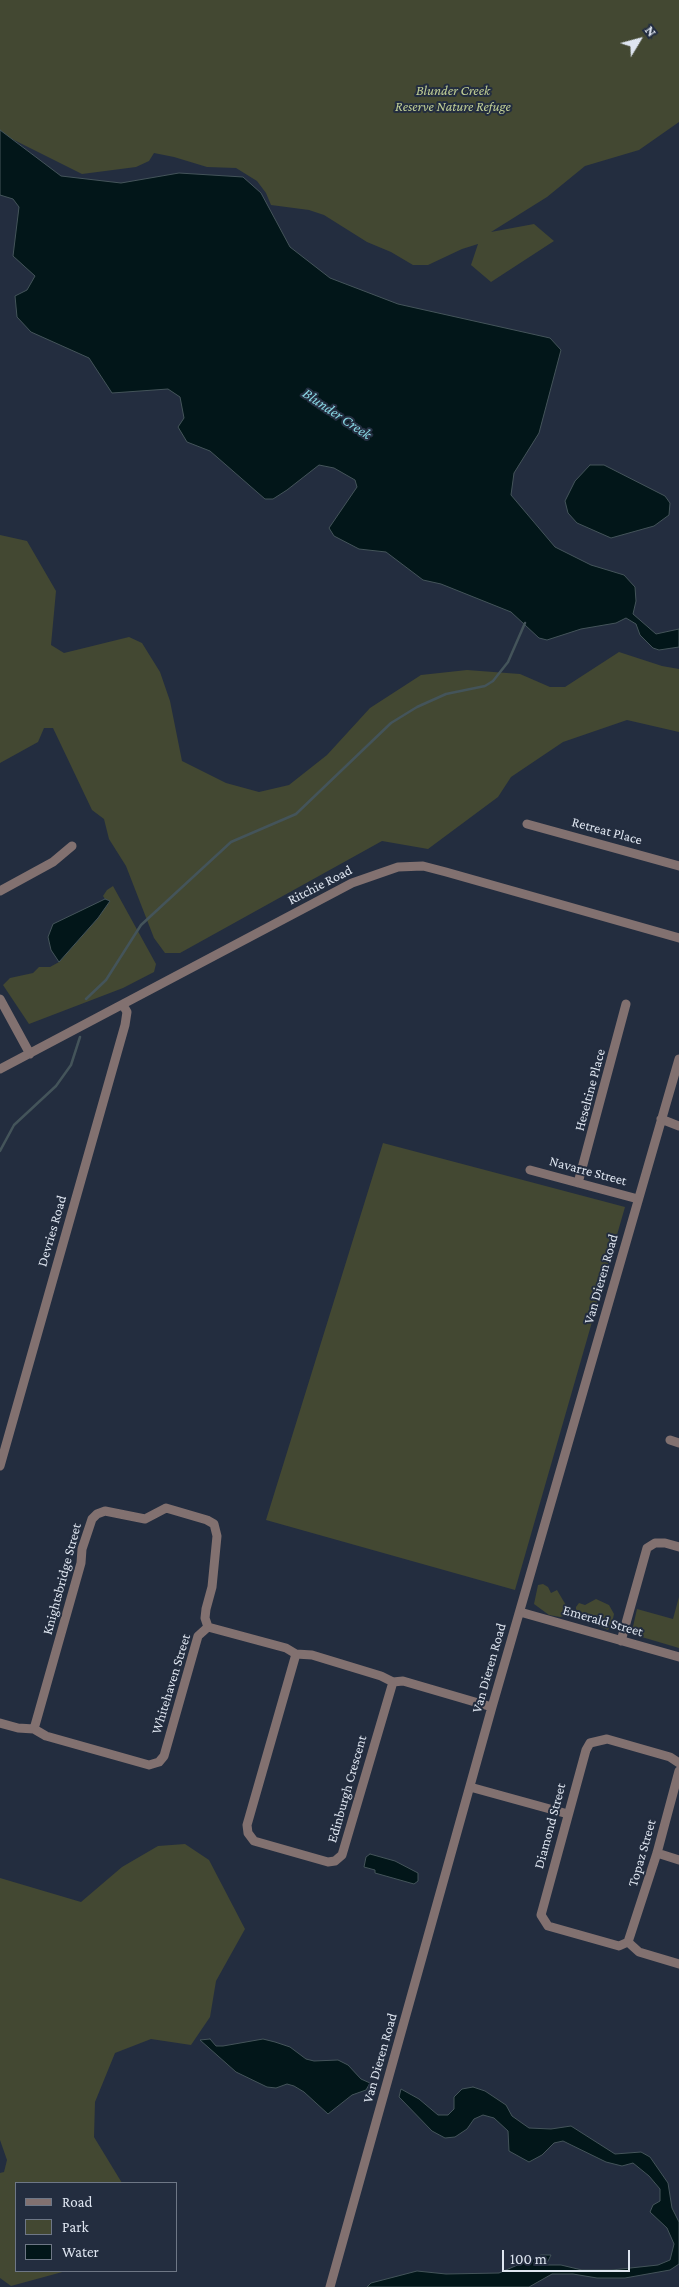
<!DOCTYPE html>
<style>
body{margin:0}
#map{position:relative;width:679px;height:2287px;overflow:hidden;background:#232d3f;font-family:"Crimson Pro",serif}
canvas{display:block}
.legend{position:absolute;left:15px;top:2182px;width:162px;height:90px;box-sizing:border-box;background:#232d3f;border:1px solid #6e7786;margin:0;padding:6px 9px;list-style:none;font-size:15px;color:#dee5f0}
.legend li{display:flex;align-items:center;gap:10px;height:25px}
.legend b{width:25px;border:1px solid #6e7786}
.north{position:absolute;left:614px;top:15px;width:50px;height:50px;-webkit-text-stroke:4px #232d3f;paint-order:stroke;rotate:53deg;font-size:14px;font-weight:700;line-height:20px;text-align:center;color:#dee5f0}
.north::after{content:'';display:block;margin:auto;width:18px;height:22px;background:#dee5f0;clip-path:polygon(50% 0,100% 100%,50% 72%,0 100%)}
.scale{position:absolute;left:502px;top:2250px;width:128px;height:22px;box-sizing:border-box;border:2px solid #dee5f0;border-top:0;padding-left:6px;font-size:15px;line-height:18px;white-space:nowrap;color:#dee5f0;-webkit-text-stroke:4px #232d3f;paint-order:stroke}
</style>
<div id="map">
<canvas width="679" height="2287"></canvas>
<ul class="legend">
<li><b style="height:6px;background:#827170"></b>Road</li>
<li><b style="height:14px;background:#434832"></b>Park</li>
<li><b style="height:14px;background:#021619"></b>Water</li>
</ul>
<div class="north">N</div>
<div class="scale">100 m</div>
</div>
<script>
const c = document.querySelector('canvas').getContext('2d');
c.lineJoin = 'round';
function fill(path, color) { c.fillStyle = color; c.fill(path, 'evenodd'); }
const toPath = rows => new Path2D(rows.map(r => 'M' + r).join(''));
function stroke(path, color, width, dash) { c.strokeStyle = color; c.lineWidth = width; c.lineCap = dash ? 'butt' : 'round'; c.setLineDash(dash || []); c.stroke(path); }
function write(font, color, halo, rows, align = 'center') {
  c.font = font + ' "Crimson Pro",serif'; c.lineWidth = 4; c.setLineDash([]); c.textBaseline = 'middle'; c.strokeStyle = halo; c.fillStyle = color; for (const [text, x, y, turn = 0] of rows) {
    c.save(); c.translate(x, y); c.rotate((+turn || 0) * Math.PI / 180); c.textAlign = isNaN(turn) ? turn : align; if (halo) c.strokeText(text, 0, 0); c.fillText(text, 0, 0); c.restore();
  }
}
fill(toPath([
 [0,0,679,0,679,122,639,150,585,166,547,197,491,232,534,224,554,241,491,282,471,265,478,244,462,249,428,265,413,265,391,252,367,242,324,215,309,210,271,205,266,193,257,181,236,168,207,167,174,157,154,153,149,161,136,167,82,174,0,133],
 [0,535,27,541,56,591,51,645,64,653,129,637,142,643,160,672,170,701,182,761,226,783,259,792,289,785,327,755,370,708,421,675,467,670,520,674,550,687,565,687,619,652,662,666,679,669,679,732,627,720,563,742,511,777,498,797,428,849,382,841,180,953,165,953,154,938,126,866,109,839,104,819,92,810,53,728,44,728,38,742,0,763],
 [113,886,156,964,154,972,123,988,29,1024,3,985,10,978,33,973,39,967,50,967,59,962,98,918,109,901,105,899,103,896,107,890],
 [383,1143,625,1207,515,1590,266,1520],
 [543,1584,548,1587,551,1593,557,1590,567,1607,567,1615,560,1617,549,1615,534,1604,538,1585],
 [679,1597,679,1648,635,1635,632,1631,637,1609,673,1619],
 [596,1599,609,1605,614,1614,612,1623,608,1630,576,1617,576,1607,579,1603,585,1605],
 [185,1844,209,1860,245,1929,216,1981,210,2017,191,2045,151,2039,115,2053,95,2102,94,2137,122,2183,16,2183,16,2271,66,2271,11,2286,0,2278,0,2173,4,2172,7,2160,0,2140,0,1878,81,1902,122,1867,158,1846]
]), '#434832');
const water = toPath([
 [0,130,61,176,121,183,179,173,243,177,261,193,290,247,330,278,398,304,550,338,561,350,539,433,514,473,511,495,555,547,591,565,624,575,635,587,636,601,633,614,656,634,679,629,679,647,659,650,653,648,640,635,636,624,626,618,616,623,581,629,547,640,539,638,511,612,441,584,423,580,386,552,359,549,334,536,329,528,357,487,355,480,334,468,319,465,287,490,273,499,265,499,210,451,187,442,178,427,184,418,180,397,168,389,112,393,89,358,31,332,17,317,15,296,27,290,35,276,13,256,19,207,13,199,0,195,0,130],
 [590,465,604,465,665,496,670,503,669,515,654,526,611,538,577,523,568,513,565,501,575,481,590,465],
 [105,899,110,901,98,918,59,962,51,950,48,937,53,924,105,899],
 [370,1854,395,1861,418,1873,418,1881,414,1884,375,1873,375,1870,364,1867,366,1857,370,1854],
 [210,2039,216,2046,223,2046,263,2039,275,2042,290,2047,306,2059,314,2061,338,2060,348,2065,361,2079,370,2083,366,2090,352,2095,328,2114,304,2092,294,2086,287,2084,276,2088,267,2087,236,2072,200,2040,210,2039],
 [473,2087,485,2091,506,2105,512,2116,529,2128,551,2129,571,2126,615,2154,641,2152,650,2157,668,2183,672,2208,679,2222,679,2264,670,2270,625,2278,597,2278,573,2274,552,2274,529,2287,367,2287,371,2283,417,2271,446,2274,499,2273,541,2255,551,2255,546,2265,561,2265,582,2270,612,2270,658,2265,670,2260,674,2244,667,2228,650,2212,653,2205,660,2201,660,2189,649,2176,633,2163,622,2166,606,2162,563,2141,554,2143,542,2155,529,2162,509,2151,508,2131,494,2118,483,2115,474,2119,467,2129,455,2137,445,2138,432,2131,399,2097,401,2089,419,2099,438,2115,448,2115,454,2109,454,2097,462,2089,473,2087]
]);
fill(water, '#021619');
stroke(water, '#44545a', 1);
stroke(toPath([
 [86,999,106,980,141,925,231,842,296,814,391,723,417,707,446,694,485,686,493,681,508,662,525,623],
 [0,1151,14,1125,56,1086,71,1065,80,1037]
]), '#44545a', 2.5);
stroke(toPath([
 [527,824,679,866],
 [0,891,53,862,72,846],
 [0,999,30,1054],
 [0,1069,352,883,398,867,423,866,446,872,679,938],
 [661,1119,679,1126],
 [530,1170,638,1199],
 [578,1183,626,1004],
 [670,1440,679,1443],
 [0,1466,125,1025,127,1012,123,1005],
 [520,1612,679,1657],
 [621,1641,647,1548,655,1543,665,1543,679,1547],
 [296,1654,247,1825,248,1833,254,1841,328,1862,335,1861,342,1855,393,1682],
 [0,1723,18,1728,34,1729,46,1736,149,1765,159,1762,164,1756,198,1636,208,1627,286,1648,296,1654,312,1655,381,1676,393,1682,403,1681,492,1707],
 [34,1729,81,1563,82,1549,92,1519,97,1514,105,1511,145,1519,166,1508,207,1520,214,1524,217,1536,212,1587,206,1609,205,1618,208,1627],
 [470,1787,568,1814],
 [657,1853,679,1860],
 [628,1942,619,1946,548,1926,541,1915,586,1750,590,1743,607,1739,670,1757,679,1763],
 [628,1942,657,1853,679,1771],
 [628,1942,639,1952,679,1964],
 [330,2287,492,1707,679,1059]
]), '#827170', 9);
write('italic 14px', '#c0ce95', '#232d3f', [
 ["Blunder Creek",453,91],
 ["Reserve Nature Refuge",453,107]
]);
write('14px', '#dee5f0', '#232d3f', [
 ["Retreat Place",607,831,15],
 ["Ritchie Road",320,885,-27],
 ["Heseltine Place",590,1090,-75],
 ["Navarre Street",588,1171,15],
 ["Devries Road",52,1231,-74],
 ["Van Dieren Road",601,1279,-74],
 ["Knightsbridge Street",62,1579,-75],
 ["Emerald Street",603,1621,16],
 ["Van Dieren Road",489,1668,-74],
 ["Whitehaven Street",171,1684,-73],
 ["Edinburgh Crescent",347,1789,-74],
 ["Diamond Street",550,1826,-75],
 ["Topaz Street",642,1853,-74],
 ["Van Dieren Road",380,2058,-74]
]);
write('italic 15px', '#88d5e2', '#232d3f', [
 ["Blunder Creek",337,414,34]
]);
</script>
